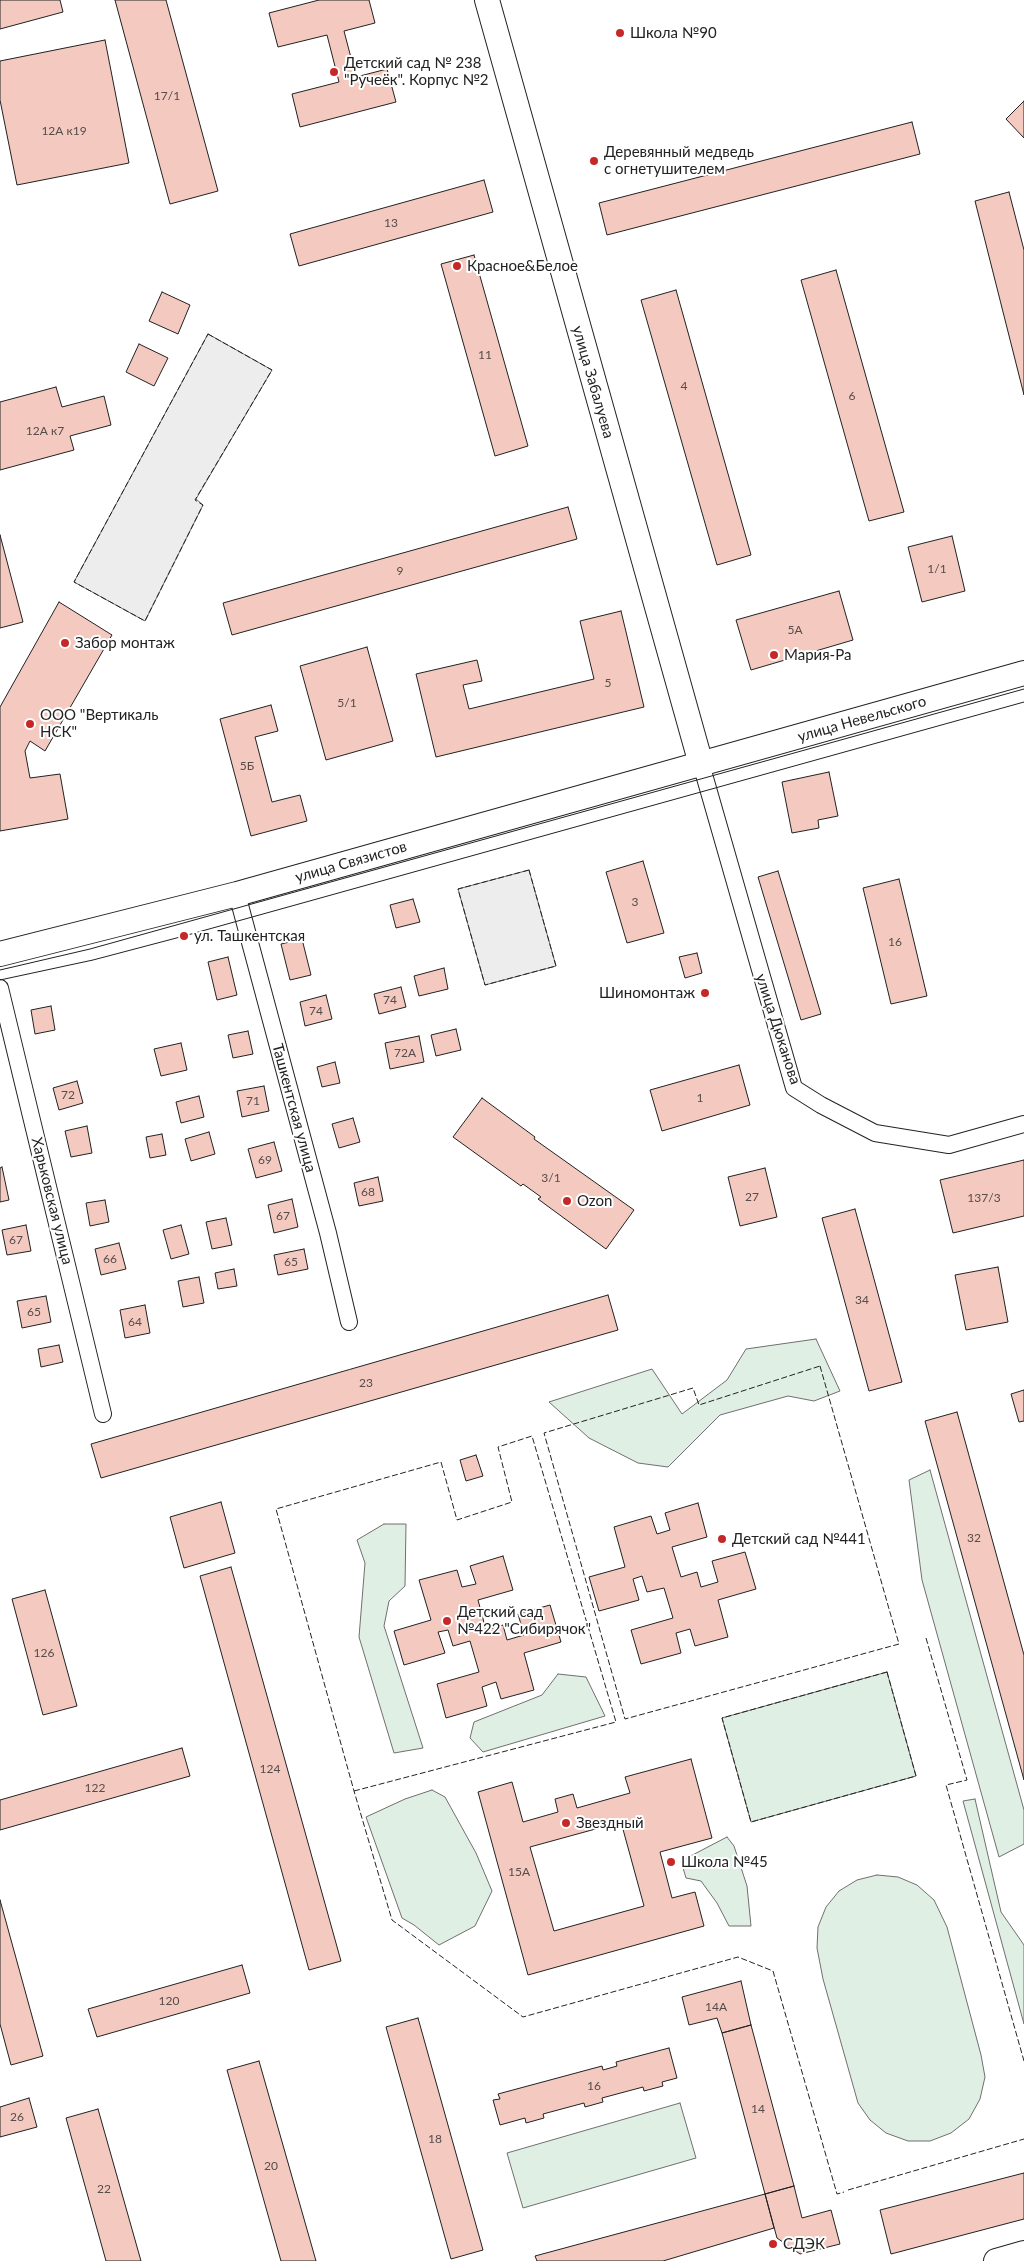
<!DOCTYPE html>
<meta charset="utf-8">
<style>
body{margin:0}
canvas{display:block;background:#fff}
</style>
<canvas width="1024" height="2261"></canvas>
<script>
const c = document.querySelector('canvas').getContext('2d');
c.lineJoin = 'round';
function fill(path, color) { c.fillStyle = color; c.fill(path, 'evenodd'); }
const toPath = rows => new Path2D(rows.map(r => 'M' + r).join(''));
function stroke(path, color, width, dash) { c.strokeStyle = color; c.lineWidth = width; c.lineCap = dash ? 'butt' : 'round'; c.setLineDash(dash || []); c.stroke(path); }
function write(font, color, halo, rows, align = 'center') {
  c.font = font + ' Lato,sans-serif'; c.lineWidth = 4; c.setLineDash([]); c.textBaseline = 'middle'; c.strokeStyle = halo; c.fillStyle = color; for (const [text, x, y, turn = 0] of rows) {
    c.save(); c.translate(x, y); c.rotate((+turn || 0) * Math.PI / 180); c.textAlign = isNaN(turn) ? turn : align; if (halo) c.strokeText(text, 0, 0); c.fillText(text, 0, 0); c.restore();
  }
}
const green = toPath([
 [816,1339,840,1391,814,1401,788,1396,720,1415,668,1467,638,1463,589,1438,549,1402,652,1369,682,1414,727,1380,746,1349,816,1339],
 [930,1470,1024,1810,1024,1844,999,1857,922,1580,909,1480,930,1470],
 [384,1524,406,1524,405,1586,389,1601,384,1626,423,1748,394,1753,359,1637,365,1563,357,1540,384,1524],
 [887,1672,916,1776,751,1822,722,1718,887,1672],
 [558,1674,586,1677,605,1716,483,1752,470,1738,474,1722,542,1695,558,1674],
 [432,1790,445,1797,476,1853,492,1891,475,1926,439,1945,414,1925,402,1918,366,1817,405,1799,432,1790],
 [975,1799,1001,1912,1024,1945,1024,2024,963,1801,975,1799],
 [727,1837,734,1846,747,1886,751,1926,729,1926,717,1903,701,1881,686,1878,681,1861,727,1837],
 [877,1875,898,1877,917,1885,934,1900,947,1927,981,2055,985,2077,980,2099,969,2119,951,2133,930,2141,908,2141,886,2133,870,2120,858,2103,823,1979,817,1948,818,1927,826,1907,839,1891,857,1880,877,1875],
 [680,2103,696,2158,523,2208,507,2153,680,2103]
]);
fill(green, '#e0efe3');
stroke(green, '#6f6f6f', 1);
const parking = toPath([
 [208,334,272,370,196,499,203,505,145,621,74,582,208,334],
 [529,870,556,966,485,985,458,889,529,870]
]);
fill(parking, '#ededed');
stroke(parking, '#6f6f6f', 1);
const building = toPath([
 [0,0,60,0,63,12,0,29,0,0],
 [115,0,166,0,218,191,170,204,115,0],
 [319,0,369,0,375,23,344,31,356,77,387,69,396,102,300,127,292,94,339,82,327,35,278,47,269,13,319,0],
 [105,40,129,163,17,185,0,100,0,61,105,40],
 [1024,101,1024,138,1006,119,1024,101],
 [912,122,920,154,607,235,599,203,912,122],
 [484,180,493,212,299,266,290,234,484,180],
 [1009,192,1024,250,1024,395,975,201,1009,192],
 [474,255,528,446,495,456,441,264,474,255],
 [836,270,904,512,869,521,801,280,836,270],
 [676,290,751,555,717,565,641,300,676,290],
 [162,292,190,305,178,334,149,321,162,292],
 [139,344,168,358,154,386,126,372,139,344],
 [56,387,62,407,104,396,111,425,70,436,74,450,0,470,0,402,56,387],
 [568,507,577,539,232,635,223,603,568,507],
 [0,535,23,622,0,628,0,535],
 [952,536,965,591,922,602,908,547,952,536],
 [839,591,853,640,751,670,736,620,839,591],
 [59,602,112,635,45,751,30,741,25,751,30,778,60,774,68,819,0,831,0,707,59,602],
 [621,611,644,707,436,757,416,674,477,660,482,681,463,685,469,709,594,679,580,621,621,611],
 [367,647,393,741,326,760,300,666,367,647],
 [271,705,278,731,255,737,272,802,300,795,307,821,251,836,220,719,271,705],
 [829,772,838,816,818,820,819,828,792,833,782,782,829,772],
 [643,861,664,933,627,943,606,872,643,861],
 [778,871,821,1014,801,1020,758,877,778,871],
 [899,879,927,996,891,1004,863,888,899,879],
 [413,899,420,922,396,928,390,905,413,899],
 [302,939,311,975,290,980,281,944,302,939],
 [697,953,702,973,685,978,679,957,697,953],
 [228,957,237,995,217,1000,208,962,228,957],
 [444,968,448,989,419,996,414,976,444,968],
 [401,987,406,1007,379,1014,374,994,401,987],
 [326,995,332,1019,305,1026,300,1002,326,995],
 [51,1006,55,1030,35,1034,31,1010,51,1006],
 [456,1029,461,1050,436,1056,431,1035,456,1029],
 [248,1031,253,1054,233,1058,228,1035,248,1031],
 [419,1036,424,1062,390,1069,385,1043,419,1036],
 [181,1043,187,1070,161,1076,154,1049,181,1043],
 [335,1062,340,1083,322,1087,317,1067,335,1062],
 [739,1065,750,1105,662,1131,650,1090,739,1065],
 [77,1081,83,1103,59,1110,53,1088,77,1081],
 [264,1086,269,1111,242,1117,237,1091,264,1086],
 [199,1096,204,1117,181,1123,176,1102,199,1096],
 [482,1098,535,1137,534,1139,634,1210,606,1249,538,1199,541,1197,523,1184,521,1186,453,1137,482,1098],
 [353,1118,360,1142,339,1148,332,1124,353,1118],
 [87,1126,92,1153,71,1157,65,1131,87,1126],
 [209,1132,215,1154,191,1161,185,1139,209,1132],
 [162,1134,166,1155,150,1158,146,1137,162,1134],
 [274,1142,282,1171,256,1178,248,1149,274,1142],
 [1024,1160,1024,1216,953,1233,940,1180,1024,1160],
 [2,1167,9,1200,0,1202,0,1168,2,1167],
 [765,1168,777,1217,740,1226,728,1177,765,1168],
 [378,1177,383,1201,359,1206,354,1183,378,1177],
 [292,1199,298,1227,274,1233,268,1205,292,1199],
 [105,1200,109,1222,90,1226,86,1203,105,1200],
 [855,1209,902,1382,869,1391,822,1218,855,1209],
 [226,1218,232,1245,212,1249,206,1222,226,1218],
 [26,1225,31,1251,7,1255,2,1230,26,1225],
 [181,1225,189,1254,171,1259,163,1230,181,1225],
 [119,1243,126,1269,101,1275,95,1249,119,1243],
 [304,1249,308,1269,278,1275,274,1255,304,1249],
 [998,1267,1008,1322,966,1330,955,1275,998,1267],
 [234,1269,237,1286,218,1289,215,1273,234,1269],
 [199,1277,204,1303,183,1307,178,1281,199,1277],
 [608,1295,618,1330,101,1478,91,1444,608,1295],
 [46,1296,51,1322,22,1328,17,1301,46,1296],
 [145,1305,150,1333,125,1338,120,1310,145,1305],
 [59,1345,63,1362,41,1367,38,1349,59,1345],
 [1024,1390,1024,1421,1019,1422,1011,1394,1024,1390],
 [957,1412,1024,1655,1024,1780,925,1421,957,1412],
 [476,1455,483,1476,466,1481,460,1460,476,1455],
 [221,1502,235,1553,184,1568,170,1517,221,1502],
 [698,1503,707,1537,672,1547,681,1577,697,1572,701,1587,718,1582,712,1561,745,1552,756,1589,718,1600,728,1637,695,1646,690,1629,676,1633,681,1653,641,1664,631,1630,673,1618,664,1588,647,1592,642,1576,633,1579,639,1600,599,1611,589,1577,625,1567,614,1527,651,1516,657,1534,670,1530,665,1513,698,1503],
 [503,1556,513,1590,478,1600,486,1630,503,1625,507,1640,524,1635,518,1614,550,1605,561,1642,524,1653,534,1690,501,1699,496,1682,482,1687,487,1706,446,1718,437,1684,479,1672,470,1641,453,1646,448,1630,438,1632,445,1653,404,1665,394,1631,431,1620,419,1580,457,1570,462,1587,476,1584,470,1566,503,1556],
 [231,1567,341,1961,309,1970,200,1576,231,1567],
 [45,1590,77,1706,43,1715,12,1599,45,1590],
 [182,1748,190,1776,0,1830,0,1800,182,1748],
 [691,1759,712,1838,660,1852,672,1898,695,1892,704,1926,528,1975,478,1792,512,1782,523,1822,558,1812,555,1799,573,1794,577,1808,630,1793,625,1777,691,1759],
 [621,1822,644,1906,554,1931,530,1847,621,1822],
 [0,1900,43,2056,11,2065,0,2024,0,1900],
 [242,1965,250,1993,97,2037,88,2009,242,1965],
 [741,1981,751,2025,722,2033,717,2018,689,2025,682,1997,741,1981],
 [418,2018,483,2250,451,2259,386,2027,418,2018],
 [751,2025,794,2186,765,2194,722,2033,751,2025],
 [669,2048,677,2078,662,2082,663,2086,644,2091,643,2087,602,2098,603,2102,585,2107,584,2103,543,2114,544,2118,526,2123,525,2118,500,2125,493,2100,500,2099,498,2094,602,2066,603,2070,617,2066,616,2062,669,2048],
 [259,2061,316,2261,281,2261,227,2070,259,2061],
 [29,2098,37,2127,0,2137,0,2107,29,2098],
 [98,2109,141,2261,106,2261,66,2118,98,2109],
 [1024,2173,1024,2219,891,2254,880,2210,1024,2173],
 [794,2186,802,2218,831,2210,840,2244,800,2254,777,2238,765,2194,794,2186],
 [765,2194,774,2228,663,2261,537,2261,535,2256,765,2194]
]);
fill(building, '#f3c9c0');
stroke(building, '#222', 1);
const street = toPath([
 [701,764,794,1088,821,1105,875,1133,949,1145,1024,1124],
 [237,894,328,1233,349,1322],
 [0,988,103,1414]
]);
const secondary = toPath([
 [487,0,701,764],
 [0,954,237,894,1024,673],
 [996,2261,1024,2253]
]);
stroke(street, '#222', 18);
stroke(secondary, '#222', 26);
stroke(street, '#fff', 16);
stroke(secondary, '#fff', 24);
stroke(toPath([
 [0,970,90,949,1024,689],
 [0,980,93,960,184,936,1024,702]
]), '#222', 1);
stroke(toPath([
 [208,334,272,370,195,500,203,505,145,621,74,582,208,334],
 [529,870,556,966,485,985,458,889,529,870],
 [820,1366,899,1644,625,1719,544,1433,693,1388,699,1405,820,1366],
 [926,1638,967,1780,946,1785,1024,2061],
 [887,1672,916,1776,751,1822,722,1718,887,1672],
 [354,1791,616,1722,532,1436,498,1447,512,1502,457,1520,441,1462,276,1509,354,1791,392,1920,523,2017,738,1957,773,1971,837,2194,844,2192],
 [848,2190,1024,2139]
]), '#222', 1, [6, 2.5]);
for (const [x, y, r, color] of [
 [620,33,5,"#c62828"],
 [334,72,5,"#c62828"],
 [594,161,5,"#c62828"],
 [457,266,5,"#c62828"],
 [65,643,5,"#c62828"],
 [774,655,5,"#c62828"],
 [30,724,5,"#c62828"],
 [184,936,5,"#c62828"],
 [705,993,5,"#c62828"],
 [567,1201,5,"#c62828"],
 [722,1539,5,"#c62828"],
 [447,1621,5,"#c62828"],
 [566,1823,5,"#c62828"],
 [671,1862,5,"#c62828"],
 [773,2244,5,"#c62828"]
]) { const dot = new Path2D(); dot.arc(x, y, r, 0, 2 * Math.PI); c.fillStyle = color; c.fill(dot); stroke(dot, '#fff', 2); }
write('12px', '#564c4a', null, [
 ["17/1",167,96],
 ["12А к19",64,131],
 ["13",391,223],
 ["11",485,355],
 ["4",684,386],
 ["6",852,396],
 ["12А к7",45,431],
 ["1/1",937,569],
 ["9",400,571],
 ["5А",795,630],
 ["5",608,683],
 ["5/1",347,703],
 ["5Б",247,766],
 ["3",635,902],
 ["16",895,942],
 ["74",390,1000],
 ["74",316,1011],
 ["72А",405,1053],
 ["72",68,1095],
 ["1",700,1098],
 ["71",253,1101],
 ["69",265,1160],
 ["3/1",551,1178],
 ["68",368,1192],
 ["27",752,1197],
 ["137/3",984,1198],
 ["67",283,1216],
 ["67",16,1240],
 ["66",110,1259],
 ["65",291,1262],
 ["34",862,1300],
 ["65",34,1312],
 ["64",135,1322],
 ["23",366,1383],
 ["32",974,1538],
 ["126",44,1653],
 ["124",270,1769],
 ["122",95,1788],
 ["15А",519,1872],
 ["120",169,2001],
 ["14А",716,2007],
 ["16",594,2086],
 ["14",758,2109],
 ["26",17,2117],
 ["18",435,2139],
 ["20",271,2166],
 ["22",104,2189]
]);
write('15px', '#222', '#fff', [
 ["Школа №90",630,33],
 ["Детский сад № 238",344,63],
 ["\"Ручеёк\". Корпус №2",344,80],
 ["Деревянный медведь",604,152],
 ["с огнетушителем",604,169],
 ["Красное&Белое",467,266],
 ["Забор монтаж",75,643],
 ["Мария-Ра",784,655],
 ["ООО \"Вертикаль",40,715],
 ["НСК\"",40,732],
 ["ул. Ташкентская",194,936],
 ["Шиномонтаж",695,993,"right"],
 ["Ozon",577,1201],
 ["Детский сад №441",732,1539],
 ["Детский сад",457,1612],
 ["№422 \"Сибирячок\"",457,1629],
 ["Звездный",576,1823],
 ["Школа №45",681,1862],
 ["СДЭК",783,2244]
], 'left');
write('15px', '#222', '#fff', [
 ["улица Забалуева",593,382,74],
 ["улица Невельского",862,719,-16],
 ["улица Связистов",351,862,-16],
 ["улица Дюканова",778,1029,72],
 ["Ташкентская улица",294,1108,75],
 ["Харьковская улица",52,1201,76]
]);
</script>
